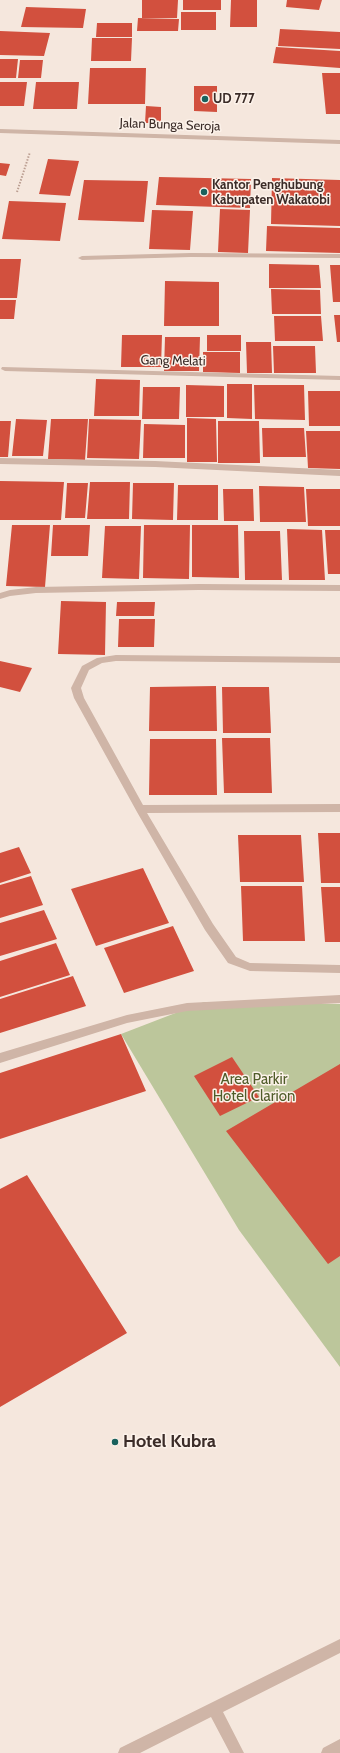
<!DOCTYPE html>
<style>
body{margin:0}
canvas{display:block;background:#f5e7dd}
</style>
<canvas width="340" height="1753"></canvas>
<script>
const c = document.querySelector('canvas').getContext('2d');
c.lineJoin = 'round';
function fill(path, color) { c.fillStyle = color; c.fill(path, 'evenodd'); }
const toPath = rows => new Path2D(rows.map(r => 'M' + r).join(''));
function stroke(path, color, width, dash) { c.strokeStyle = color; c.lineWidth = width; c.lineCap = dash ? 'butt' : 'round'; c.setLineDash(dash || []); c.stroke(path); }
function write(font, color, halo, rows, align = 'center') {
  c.font = font + ' Cabin,sans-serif'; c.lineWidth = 3; c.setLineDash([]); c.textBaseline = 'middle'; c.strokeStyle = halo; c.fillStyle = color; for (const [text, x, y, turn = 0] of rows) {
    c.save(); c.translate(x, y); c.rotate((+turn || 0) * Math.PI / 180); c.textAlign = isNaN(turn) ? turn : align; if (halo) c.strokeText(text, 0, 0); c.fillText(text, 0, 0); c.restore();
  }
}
fill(toPath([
 [204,1002,340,1004,340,1367,239,1230,121,1034]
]), '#bcc69b');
fill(toPath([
 [142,0,178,0,177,18,142,18],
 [183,0,221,0,221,10,183,10],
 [231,0,257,0,257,27,230,27],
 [287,0,322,0,319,10,286,7],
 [26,7,86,9,83,28,21,27],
 [181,12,216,12,216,30,181,30],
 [138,18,179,19,178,31,137,31],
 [97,23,132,23,132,37,96,37],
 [280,29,340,32,340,49,278,46],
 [0,31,50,33,44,56,0,55],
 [92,38,132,38,131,61,91,61],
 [276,47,340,51,340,68,273,63],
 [0,59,18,59,16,78,0,78],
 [20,60,43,60,41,78,18,78],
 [90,68,146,68,145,104,88,104],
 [322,73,340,73,340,114,326,114],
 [0,82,27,82,24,106,0,106],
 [36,82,79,82,77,109,33,109],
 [194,86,217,86,217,112,194,111],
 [146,106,161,107,161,123,145,123],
 [48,159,79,161,70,196,39,194],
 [0,163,10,164,6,176,0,175],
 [159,177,251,179,250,208,156,205],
 [272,178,340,180,340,226,271,224],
 [84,180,148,181,144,222,78,220],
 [9,201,66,203,60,241,2,239],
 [220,209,250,210,248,253,218,252],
 [152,210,193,211,190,250,149,249],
 [267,226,340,228,340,253,266,251],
 [0,259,21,259,17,298,0,298],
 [269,264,319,265,321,288,269,288],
 [330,265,340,265,340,302,333,302],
 [165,281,219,282,219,326,164,326],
 [271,289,320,290,321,314,272,314],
 [0,300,16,300,14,319,0,319],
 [334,315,340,315,340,342,337,342],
 [274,316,321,316,323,341,275,341],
 [122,335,162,335,161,367,121,367],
 [207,335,241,335,241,351,207,351],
 [165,337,200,337,199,371,164,371],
 [246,342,271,342,272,373,247,373],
 [273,346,315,346,316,373,274,373],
 [203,352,240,352,240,373,203,372],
 [96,379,140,380,139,416,94,416],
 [227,384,252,384,252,419,227,418],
 [186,385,224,386,224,417,186,417],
 [254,385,304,385,305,420,255,419],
 [143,387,180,387,179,419,142,419],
 [308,391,340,391,340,426,309,426],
 [187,418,216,419,217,462,187,462],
 [16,419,47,420,43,456,12,456],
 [51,419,88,419,85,460,48,459],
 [89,419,141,420,139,459,87,458],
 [0,421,11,421,8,457,0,457],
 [218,421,259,421,260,463,218,463],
 [144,424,185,425,185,458,143,458],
 [262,428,304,428,306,457,263,457],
 [306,431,340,431,340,469,308,468],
 [0,481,64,482,61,520,0,520],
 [90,482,130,482,129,519,87,519],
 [67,483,88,483,85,518,65,518],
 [133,483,174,483,173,520,132,519],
 [178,485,218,485,218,520,177,520],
 [259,486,304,487,306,522,260,522],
 [223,489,253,489,254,521,224,521],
 [306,489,340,489,340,526,308,526],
 [12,525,50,525,45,587,6,586],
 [53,525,90,525,88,556,51,556],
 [144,525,190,525,189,579,143,578],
 [192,525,238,525,239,578,192,577],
 [105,526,141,526,139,579,102,578],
 [287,529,322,530,325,580,289,580],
 [325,530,340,530,340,574,328,574],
 [244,531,280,531,282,580,245,580],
 [61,601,106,602,105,655,58,654],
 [117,602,155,602,154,616,116,616],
 [119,619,155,619,154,647,118,647],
 [0,661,32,668,20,692,0,687],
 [216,686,217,731,149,731,150,687],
 [222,687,269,687,271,733,223,733],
 [222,738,270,738,272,793,224,793],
 [150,739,216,739,217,795,149,795],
 [318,833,340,833,340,883,321,883],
 [238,835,301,835,304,882,240,882],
 [19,847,31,873,0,883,0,853],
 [143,868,169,923,96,946,71,889],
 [31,876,43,905,0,918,0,885],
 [241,886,302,886,305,941,243,941],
 [321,887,340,887,340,942,325,942],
 [44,910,57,939,0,956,0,923],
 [173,926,194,971,124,993,104,948],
 [56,943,70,975,0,997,0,961],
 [73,976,86,1006,0,1033,0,999],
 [121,1034,146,1091,0,1139,0,1073],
 [232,1057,259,1097,220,1116,194,1076],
 [340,1064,340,1256,328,1264,226,1131],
 [27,1175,127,1333,0,1407,0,1189]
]), '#d2503e');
stroke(toPath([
 [17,192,30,152]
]), '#bb9e91', 2, [1.5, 1.5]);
fill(toPath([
 [340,995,340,1003,187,1011,127,1023,0,1063,0,1053,127,1015,187,1003,340,995],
 [340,1639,340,1653,223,1712,244,1753,230,1753,211,1717,140,1753,118,1753,120,1748,340,1639],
 [340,1739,340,1753,321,1753,323,1748,340,1739]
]), '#cfb5a7');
fill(toPath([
 [0,129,340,140,340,144,0,133,0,129],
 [191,253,340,254,340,258,191,257,82,260,78,258,82,256,191,253],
 [2,367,340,376,340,380,5,371,1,369,2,367],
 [0,458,155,461,340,470,340,476,155,467,0,464,0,458],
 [199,584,340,585,340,591,199,590,36,593,10,596,0,599,0,593,10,590,36,587,199,584],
 [116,655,340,657,340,663,116,661,102,663,89,670,81,688,84,698,143,805,340,804,340,812,147,813,213,924,236,957,250,963,340,965,340,973,250,971,228,963,205,930,137,812,74,698,71,688,82,666,97,658,116,655]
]), '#cfb5a7');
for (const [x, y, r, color] of [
 [205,99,4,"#19615d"],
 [204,192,4,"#19615d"],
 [115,1442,4,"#19615d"]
]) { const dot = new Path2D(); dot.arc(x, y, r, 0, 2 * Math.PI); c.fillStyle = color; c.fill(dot); stroke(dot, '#fcf2ea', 1.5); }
write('bold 13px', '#3b2c28', '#fcf2ea', [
 ["UD 777",213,99],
 ["Kantor Penghubung",212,185],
 ["Kabupaten Wakatobi",212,200]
], 'left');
write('13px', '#3b2c28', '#fcf2ea', [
 ["Jalan Bunga Seroja",170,125,2],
 ["Gang Melati",173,361,1]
]);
write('15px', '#4f5c29', '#fcf2ea', [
 ["Area Parkir",254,1080],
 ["Hotel Clarion",254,1097]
]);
write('bold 18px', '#3b2c28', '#fcf2ea', [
 ["Hotel Kubra",123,1442]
], 'left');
</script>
